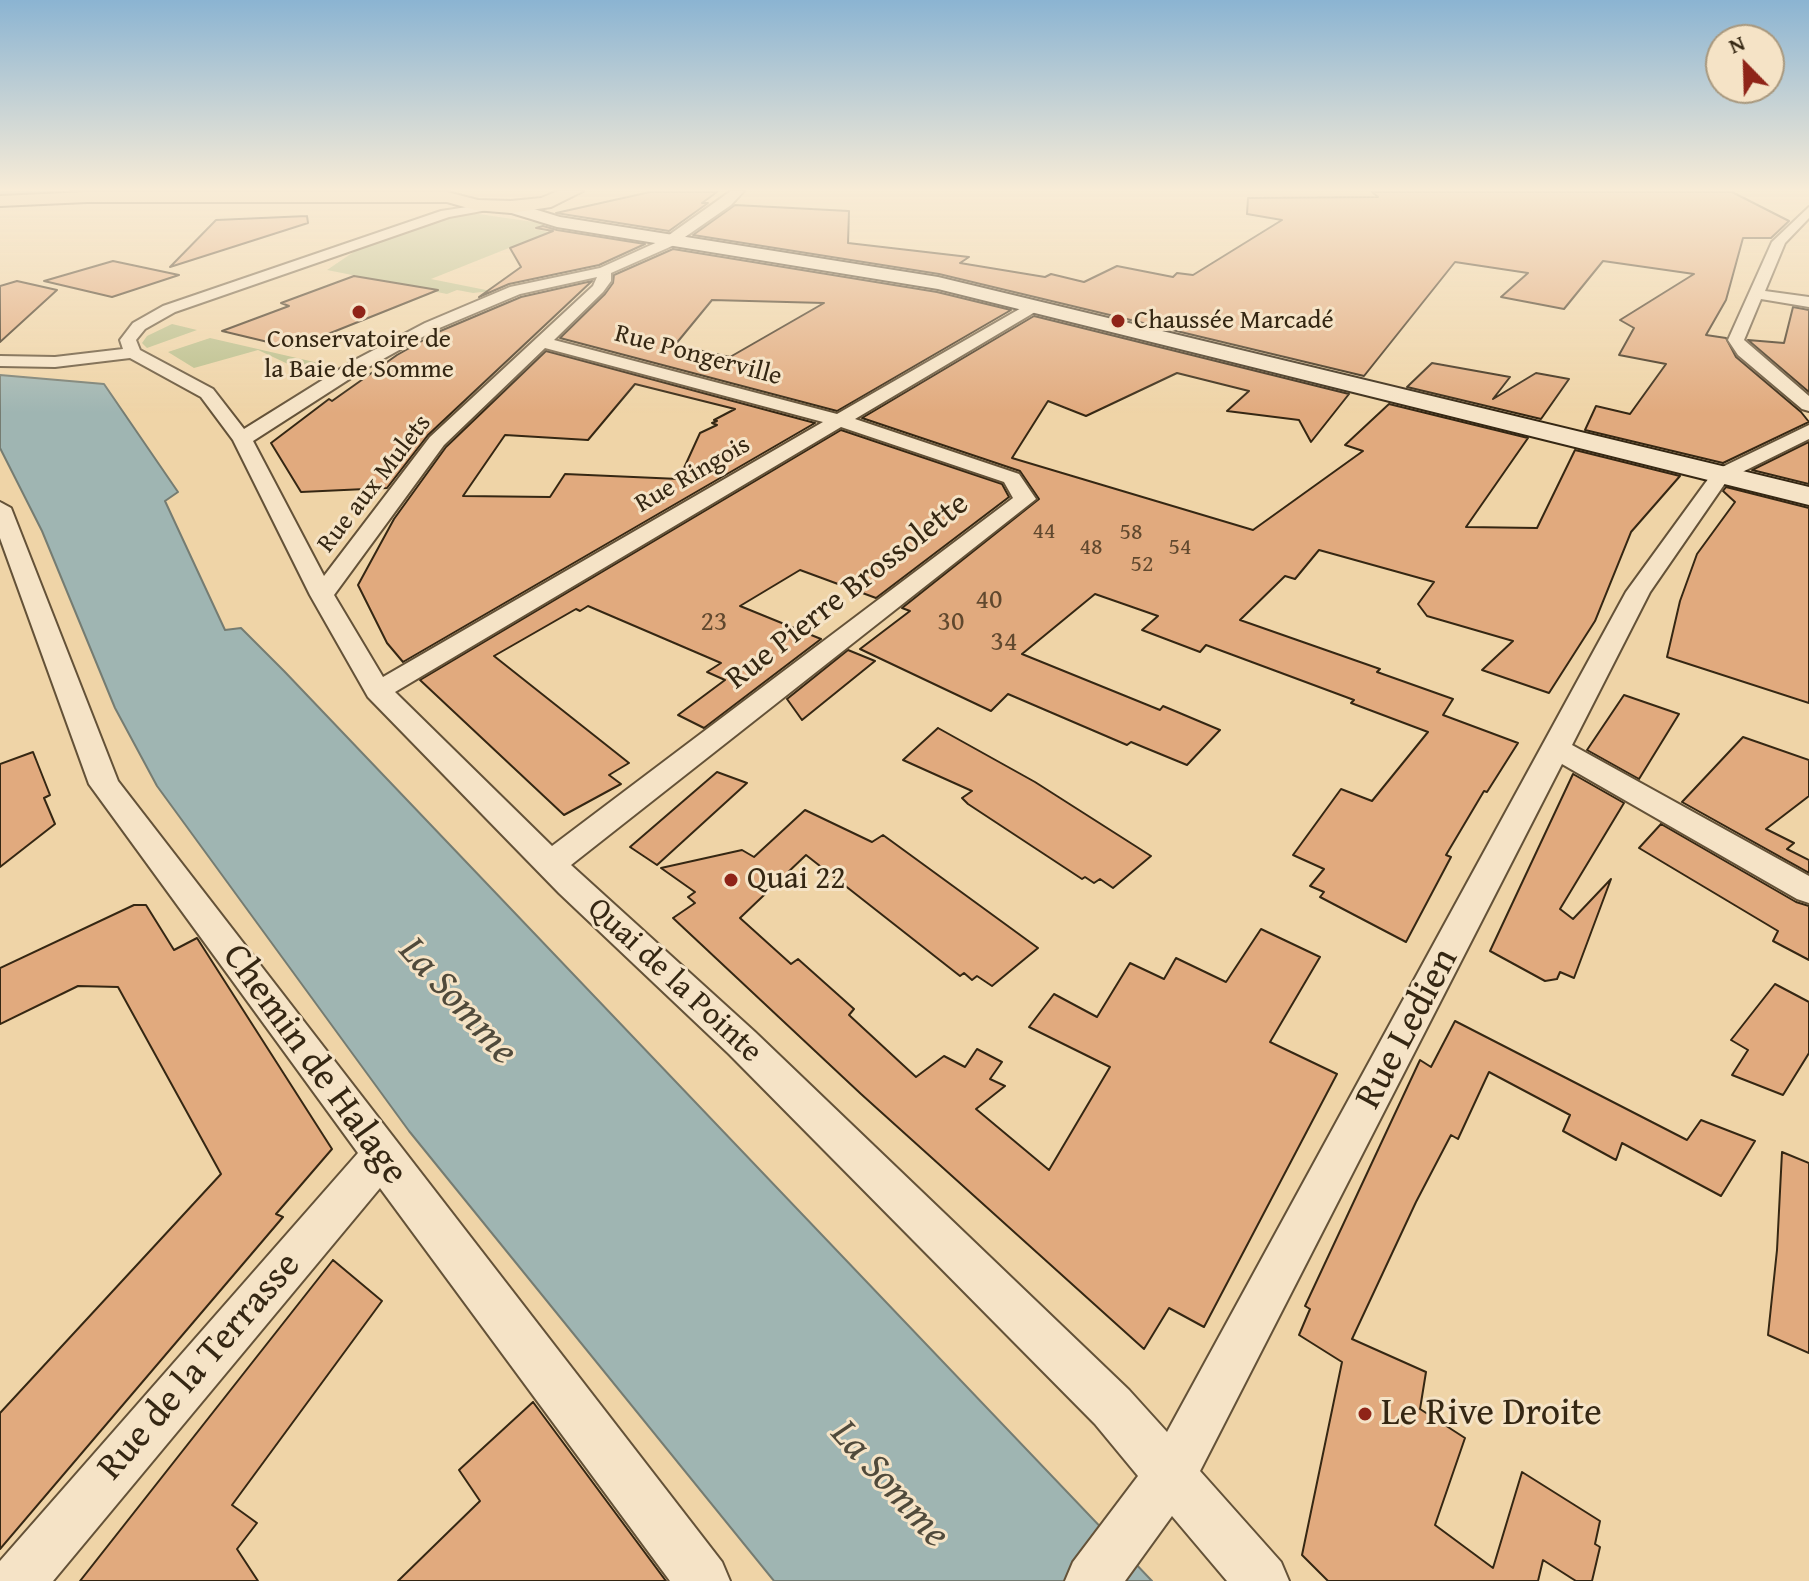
<!DOCTYPE html>
<meta charset="utf-8">
<style>
body{margin:0}
#map{position:relative;width:1809px;height:1581px;overflow:hidden;background:#efd4a7;font-family:"Gentium Book Plus",serif}
canvas{display:block}
.north{position:absolute;left:1705px;top:24px;width:80px;height:80px;box-sizing:border-box;background:#f5e3c6;border:2px solid #a8987e;border-radius:50%;rotate:337deg;font-size:22px;font-weight:700;line-height:32px;text-align:center;color:#352713}
.north::after{content:'';display:block;margin:auto;width:28px;height:36px;background:#8f2418;clip-path:polygon(50% 0,100% 100%,50% 72%,0 100%)}
</style>
<div id="map">
<canvas width="1809" height="1581"></canvas>
<div class="north">N</div>
</div>
<script>
const c = document.querySelector('canvas').getContext('2d');
c.lineJoin = 'round';
function fill(path, color) { c.fillStyle = color; c.fill(path, 'evenodd'); }
const toPath = rows => new Path2D(rows.map(r => 'M' + r).join(''));
function stroke(path, color, width, dash) { c.strokeStyle = color; c.lineWidth = width; c.lineCap = dash ? 'butt' : 'round'; c.setLineDash(dash || []); c.stroke(path); }
function write(font, color, halo, rows, align = 'center') {
  c.font = font + ' "Gentium Book Plus",serif'; c.lineWidth = 6; c.setLineDash([]); c.textBaseline = 'middle'; c.strokeStyle = halo; c.fillStyle = color; for (const [text, x, y, turn = 0] of rows) {
    c.save(); c.translate(x, y); c.rotate((+turn || 0) * Math.PI / 180); c.textAlign = isNaN(turn) ? turn : align; if (halo) c.strokeText(text, 0, 0); c.fillText(text, 0, 0); c.restore();
  }
}
fill(toPath([
 [465,212,548,224,534,229,549,232,431,279,491,291,473,293,457,290,447,294,327,270,355,251],
 [172,324,197,330,147,348,142,343,147,336],
 [210,338,336,367,326,375,303,371,258,350,194,368,168,352]
]), '#b7bd89');
const water = toPath([
 [0,375,104,384,178,492,165,501,225,630,241,628,284,671,1152,1581,774,1581,409,1131,157,786,115,708,42,531,0,448,0,375]
]);
fill(water, '#9fb5b2');
stroke(water, '#757c72', 2);
fill(toPath([
 [0,191,61,191,57,197,48,199,0,203,0,191]
]), '#9fb5b2');
const building = toPath([
 [650,192,717,192,702,203,708,203,669,231,556,213,650,192],
 [1372,192,1732,192,1789,221,1771,238,1743,238,1726,300,1706,335,1726,338,1736,357,1801,412,1809,422,1723,463,1585,430,1596,406,1630,414,1666,364,1619,355,1634,328,1620,320,1694,274,1603,261,1564,309,1501,297,1528,273,1455,262,1364,376,939,274,693,235,735,205,849,211,848,243,969,257,960,263,1045,277,1051,274,1084,282,1117,266,1173,277,1177,273,1193,275,1282,220,1247,214,1248,198,1378,197,1372,192],
 [307,216,308,223,170,267,216,220,307,216],
 [543,226,557,230,645,244,599,265,509,284,479,297,521,267,510,248,553,231,536,228,543,226],
 [673,249,937,292,1011,310,837,411,560,338,605,294,613,283,614,275,673,249],
 [712,300,824,303,730,357,675,345,712,300],
 [113,261,179,275,112,297,44,281,113,261],
 [354,276,438,290,293,348,222,331,289,306,281,303,354,276],
 [17,281,57,290,0,342,0,286,17,281],
 [592,281,428,435,387,488,301,492,271,443,329,399,332,401,397,355,438,332,521,297,592,281],
 [1793,307,1809,310,1809,392,1748,340,1784,343,1793,307],
 [1034,316,1349,394,1311,442,1299,420,1227,411,1249,391,1177,373,1086,416,1048,401,1012,458,1253,530,1363,451,1345,445,1389,404,1528,438,1466,527,1537,528,1575,450,1680,476,1631,532,1595,621,1549,693,1482,670,1513,641,1427,616,1418,604,1434,582,1319,550,1295,579,1285,576,1240,620,1380,669,1377,672,1453,699,1443,715,1518,743,1487,792,1484,791,1446,855,1451,857,1406,942,1320,897,1324,892,1310,886,1324,869,1293,855,1341,789,1372,801,1428,732,1351,703,1354,700,1206,645,1200,652,1142,630,1158,616,1095,594,1022,654,1160,710,1163,706,1220,730,1187,765,1131,742,1127,745,1008,694,991,711,860,649,910,611,902,608,1039,499,1020,471,862,418,1034,316],
 [546,351,815,423,403,662,387,643,358,585,394,519,446,447,546,351],
 [635,384,735,409,714,420,717,421,712,423,717,425,700,433,679,479,565,474,550,497,463,496,505,435,588,440,635,384],
 [1432,363,1510,377,1493,399,1536,373,1569,379,1541,419,1407,387,1432,363],
 [841,430,1002,484,1009,497,876,598,800,570,740,606,821,639,704,728,678,715,725,680,707,672,721,663,588,606,580,611,576,609,494,656,629,763,609,775,621,784,564,815,420,680,841,430],
 [1809,442,1809,484,1752,470,1809,442],
 [1726,487,1809,508,1809,703,1667,657,1680,601,1697,554,1735,502,1723,491,1726,487],
 [848,650,875,661,802,720,787,699,848,650],
 [1624,695,1679,714,1639,779,1587,750,1624,695],
 [938,728,1035,782,1151,856,1113,888,1100,879,1094,883,1085,877,1082,879,968,804,962,798,972,791,903,760,938,728],
 [1743,737,1809,760,1809,796,1766,829,1794,843,1787,849,1809,860,1809,873,1682,802,1743,737],
 [33,752,50,795,44,798,55,824,0,867,0,764,33,752],
 [717,772,747,783,657,865,630,847,717,772],
 [1573,774,1624,803,1560,909,1573,919,1611,879,1574,978,1560,972,1557,979,1545,981,1490,951,1573,774],
 [805,810,872,842,883,835,1038,948,992,986,977,976,972,980,964,973,960,976,806,855,740,918,791,964,798,959,854,1009,849,1015,916,1077,944,1056,965,1067,977,1049,1002,1062,990,1079,1005,1086,976,1109,1049,1170,1110,1067,1029,1027,1054,994,1097,1017,1130,963,1164,979,1176,958,1226,982,1261,929,1320,957,1270,1042,1337,1074,1204,1327,1169,1308,1144,1349,861,1094,673,918,695,903,688,897,695,892,661,868,742,850,754,857,805,810],
 [1661,824,1796,902,1809,906,1809,960,1773,941,1778,931,1639,848,1661,824],
 [134,905,146,905,174,950,197,938,332,1149,276,1214,283,1217,0,1549,0,1413,221,1174,118,987,78,986,0,1024,0,968,134,905],
 [1775,984,1809,1002,1809,1053,1783,1095,1732,1075,1748,1050,1731,1040,1775,984],
 [1455,1021,1687,1140,1701,1120,1755,1141,1721,1196,1622,1143,1616,1160,1563,1131,1570,1115,1489,1072,1458,1139,1451,1135,1416,1202,1352,1339,1426,1372,1420,1409,1465,1438,1435,1525,1493,1568,1522,1472,1600,1521,1595,1544,1600,1547,1592,1581,1576,1581,1543,1560,1538,1581,1328,1581,1302,1555,1342,1362,1299,1335,1310,1309,1305,1306,1420,1060,1431,1067,1455,1021],
 [1782,1152,1809,1163,1809,1353,1768,1335,1777,1250,1782,1152],
 [333,1260,382,1301,232,1505,257,1523,237,1549,258,1581,80,1581,333,1260],
 [533,1402,666,1581,398,1581,480,1501,459,1470,533,1402]
]);
fill(building, '#e1aa7e');
stroke(building, '#352713', 2);
const street = toPath([
 [731,191,744,191,731,205,672,246,611,273,611,281,603,292,554,340,837,414,1030,303,1040,303,1040,309,855,419,1019,474,1036,499,571,865,755,1032,1129,1390,1167,1432,1626,592,1714,471,1809,425,1809,439,1728,479,1650,592,1572,745,1809,876,1809,903,1797,899,1562,764,1200,1471,1281,1562,1289,1581,1227,1581,1172,1516,1125,1581,1065,1581,1073,1562,1138,1476,1095,1424,729,1054,559,893,368,697,310,595,233,440,201,397,130,358,55,367,0,366,0,356,55,357,123,349,120,340,133,323,163,306,441,211,493,203,493,209,449,217,175,312,145,329,136,340,140,350,213,389,244,429,353,361,425,323,510,287,600,268,662,240,731,191],
 [597,277,593,286,430,437,324,576,253,441,365,369,437,329,520,294,597,277],
 [545,348,823,422,383,677,334,595,444,445,545,348],
 [841,427,1004,482,1013,498,552,846,395,692,841,427],
 [1809,207,1809,218,1785,243,1765,291,1809,297,1809,307,1761,299,1744,340,1809,396,1809,411,1802,409,1738,355,1728,340,1772,242,1809,207],
 [0,502,11,508,118,781,722,1562,730,1581,670,1581,380,1188,53,1581,0,1581,0,1561,358,1153,89,784,0,538,0,502]
]);
const secondary = toPath([
 [511,202,560,217,938,277,1809,487,1809,505,938,289,557,227,505,211,502,207,505,203,511,202]
]);
const primary = toPath([
 [558,191,583,191,551,207,511,213,475,210,447,202,87,202,0,206,0,196,87,192,447,192,478,200,511,201,541,198,558,191]
]);
stroke(street, '#645238', 4);
stroke(secondary, '#352713', 4);
stroke(primary, '#352713', 4);
fill(street, '#f5e3c6');
fill(secondary, '#f5e3c6');
fill(primary, '#efd4a7');
const sky = c.createLinearGradient(0, 0, 0, 413);
sky.addColorStop(0, '#8bb4d2');
sky.addColorStop(0.46, '#f8ecd7');
sky.addColorStop(1, '#f8ecd700');
c.fillStyle = sky;
c.fillRect(0, 0, 1809, 413);
for (const [x, y, r, color] of [
 [359,312,8,"#8f2418"],
 [1118,321,8,"#8f2418"],
 [731,880,8,"#8f2418"],
 [1365,1414,8,"#8f2418"]
]) { const dot = new Path2D(); dot.arc(x, y, r, 0, 2 * Math.PI); c.fillStyle = color; c.fill(dot); stroke(dot, '#f5e3c6', 3); }
write('24px', '#60482e', null, [
 ["44",1044,532],
 ["58",1131,533],
 ["48",1091,548],
 ["54",1180,548],
 ["52",1142,565]
]);
write('26px', '#352713', '#f5e3c6', [
 ["Chaussée Marcadé",1134,321],
 ["Conservatoire de",359,340,"center"],
 ["la Baie de Somme",359,370,"center"]
], 'left');
write('26px', '#352713', '#f5e3c6', [
 ["Rue Pongerville",698,356,15],
 ["Rue Ringois",693,475,-30],
 ["Rue aux Mulets",375,484,-52]
]);
write('28px', '#60482e', null, [
 ["40",989,601],
 ["23",714,623],
 ["30",951,623],
 ["34",1004,643]
]);
write('32px', '#352713', '#f5e3c6', [
 ["Rue Pierre Brossolette",848,592,-38],
 ["Quai de la Pointe",674,981,43]
]);
write('32px', '#352713', '#f5e3c6', [
 ["Quai 22",747,880]
], 'left');
write('38px', '#352713', '#f5e3c6', [
 ["Rue Ledien",1408,1029,-62],
 ["Chemin de Halage",314,1065,54],
 ["Rue de la Terrasse",200,1367,-49]
]);
write('38px', '#352713', '#f5e3c6', [
 ["Le Rive Droite",1381,1414]
], 'left');
write('italic 40px', '#504a3b', '#f5e3c6', [
 ["La Somme",457,1002,48],
 ["La Somme",889,1485,48]
]);
</script>
